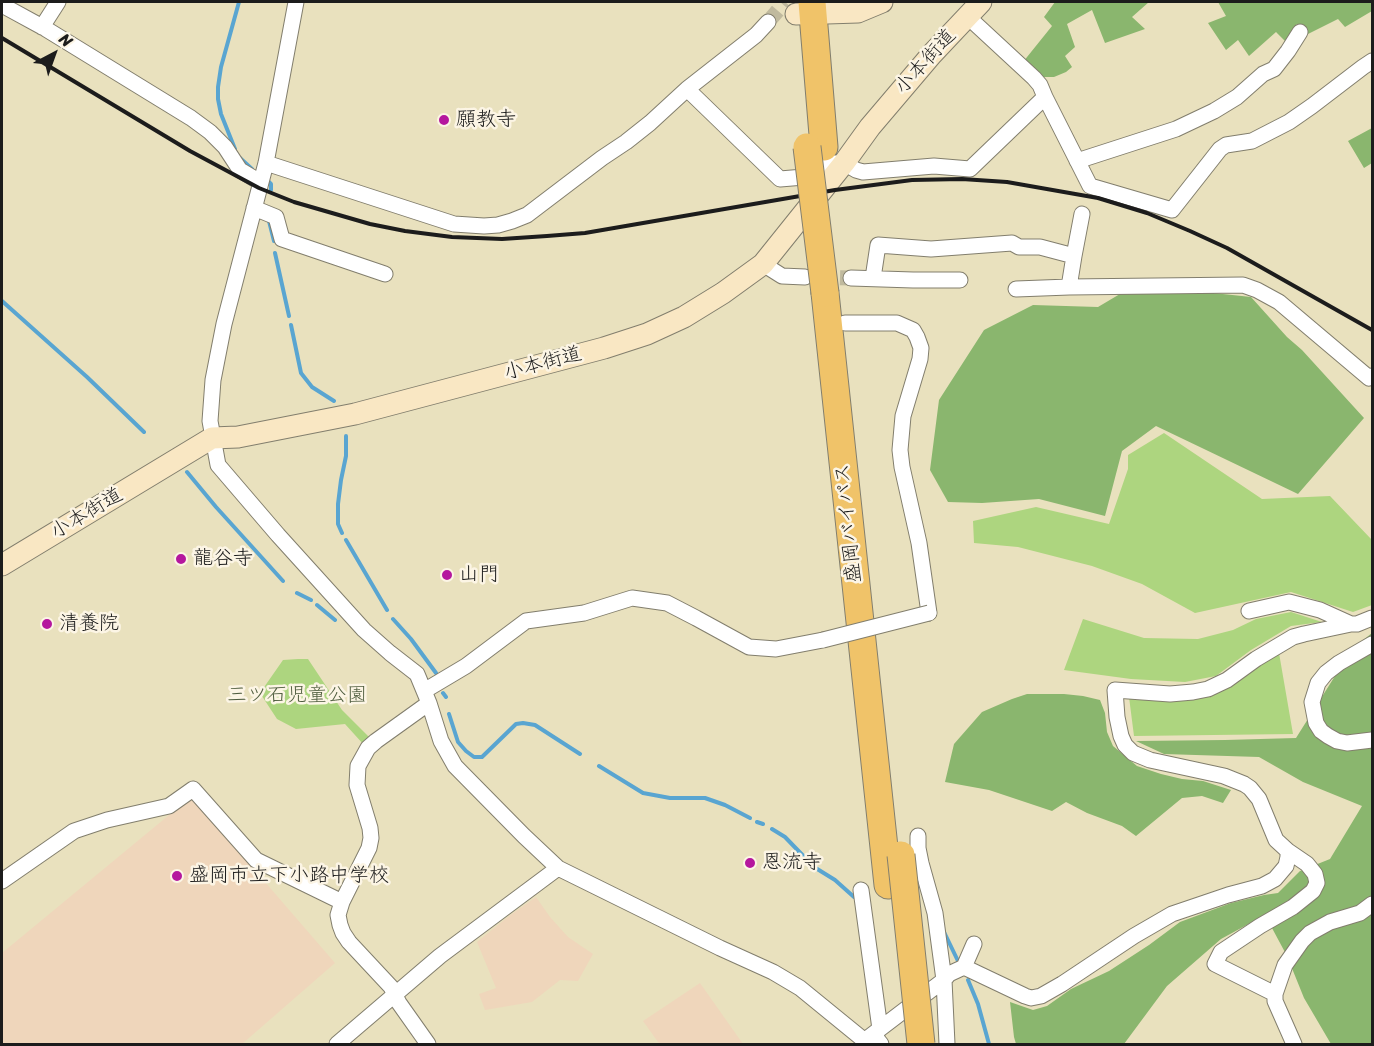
<!DOCTYPE html>
<meta charset="utf-8">
<style>
body{margin:0}
#map{position:relative;width:1374px;height:1046px;overflow:hidden;background:#e9e1be;font-family:Sriracha,sans-serif}
canvas{display:block}
.frame{position:absolute;inset:0;border:3px solid #1c1c1c;pointer-events:none}
.north{position:absolute;left:24px;top:24px;width:60px;height:60px;-webkit-text-stroke:4px #fcf5e5;paint-order:stroke;rotate:41deg;font-size:16px;font-weight:700;line-height:24px;text-align:center;color:#1c1c1c}
.north::after{content:'';display:block;margin:auto;width:21px;height:27px;background:#1c1c1c;clip-path:polygon(50% 0,100% 100%,50% 72%,0 100%)}
</style>
<div id="map">
<canvas width="1374" height="1046"></canvas>
<div class="frame"></div>
<div class="north">N</div>
</div>
<script>
const c = document.querySelector('canvas').getContext('2d');
c.lineJoin = 'round';
function fill(path, color) { c.fillStyle = color; c.fill(path, 'evenodd'); }
const toPath = rows => new Path2D(rows.map(r => 'M' + r).join(''));
function stroke(path, color, width, dash) { c.strokeStyle = color; c.lineWidth = width; c.lineCap = dash ? 'butt' : 'round'; c.setLineDash(dash || []); c.stroke(path); }
function write(font, color, halo, rows, align = 'center') {
  c.font = font + ' Sriracha,"Klee One",sans-serif'; c.lineWidth = 5; c.setLineDash([]); c.textBaseline = 'middle'; c.strokeStyle = halo; c.fillStyle = color; for (const [text, x, y, turn = 0] of rows) {
    c.save(); c.translate(x, y); c.rotate((+turn || 0) * Math.PI / 180); c.textAlign = isNaN(turn) ? turn : align; if (halo) c.strokeText(text, 0, 0); c.fillText(text, 0, 0); c.restore();
  }
}
fill(toPath([
 [186,801,195,801,335,963,242,1044,2,1044,2,953],
 [536,897,550,917,568,937,593,954,578,981,560,980,532,1002,485,1010,479,994,496,988,477,942,509,916],
 [700,983,743,1044,661,1044,658,1042,643,1021]
]), '#efd6bb');
fill(toPath([
 [1164,433,1262,499,1330,496,1372,540,1372,605,1353,612,1291,592,1195,613,1142,584,1092,566,1018,547,974,543,973,521,1036,507,1109,524,1128,469,1128,455],
 [1291,612,1322,622,1291,626,1251,650,1216,676,1185,682,1131,679,1064,670,1083,619,1144,638,1198,639,1233,630,1256,619],
 [1279,653,1293,734,1134,736,1129,697,1177,700],
 [298,659,308,659,342,710,371,739,364,745,345,724,296,729,277,719,260,693,283,660]
]), '#add57f');
fill(toPath([
 [1055,2,1149,2,1132,17,1145,29,1105,43,1092,10,1067,24,1075,47,1065,56,1072,67,1066,72,1054,77,1044,77,1023,62,1052,26,1044,17],
 [1218,2,1372,2,1372,11,1345,27,1338,19,1306,35,1297,24,1286,42,1276,32,1249,56,1238,40,1226,50,1208,23,1226,16],
 [1372,128,1372,163,1364,168,1348,141],
 [1125,291,1204,292,1251,297,1287,337,1302,350,1364,418,1298,494,1156,426,1122,451,1105,516,1039,499,982,503,948,502,930,470,939,400,984,330,1033,305,1098,307],
 [1372,633,1372,1044,1331,1044,1304,998,1287,956,1265,915,1221,939,1167,986,1124,1044,1016,1044,1014,1037,1010,1002,1033,1010,1047,1006,1071,989,1109,971,1149,945,1180,922,1231,903,1264,895,1278,893,1300,871,1330,859,1362,806,1303,782,1259,757,1164,754,1136,741,1225,740,1296,738,1352,649],
 [1027,694,1064,694,1083,696,1100,700,1105,713,1107,732,1113,746,1137,766,1161,774,1182,779,1203,781,1231,790,1223,803,1202,796,1182,798,1136,836,1122,826,1087,813,1066,802,1052,811,989,790,945,782,954,744,982,712,1012,699]
]), '#8ab66e');
stroke(toPath([
 [235,149,221,114,218,99,218,87,221,67,239,2],
 [240,158,252,169],
 [268,181,271,184,271,190],
 [269,221,274,241],
 [275,253,289,316],
 [2,301,87,377,144,432],
 [291,325,301,373,312,387,334,401],
 [187,472,216,507,283,581],
 [342,533,338,524,338,504,341,480,346,456,346,436],
 [346,540,387,610],
 [297,593,311,600],
 [317,605,335,620],
 [393,619,411,639,436,673],
 [443,693,446,697],
 [449,714,458,742,466,751,474,757,482,757,516,724,523,723,535,725,580,754],
 [599,766,643,793,670,798,705,798,725,805,750,818],
 [757,822,763,824],
 [772,829,785,837,814,867,835,880,854,897],
 [944,932,958,961],
 [968,980,978,1004,989,1044]
]), '#59a5d1', 4);
stroke(toPath([
 [768,22,785,2],
 [817,277,851,278]
]), '#c0ba9e', 15, [15, 8]);
const street = toPath([
 [296,2,266,163,224,324,213,380,210,421,218,465,278,535,364,630,390,653,417,674,429,703,441,741,455,766,524,836,558,868,720,948,773,972,800,988,865,1041,877,1039,881,1044],
 [2,5,46,29,191,118,210,132,225,147,240,170,260,182],
 [967,16,1034,78,1040,85,1045,97],
 [42,27,58,2],
 [687,89,780,179,804,177,829,163,844,163,856,170,863,172,934,166,970,169,1045,97,1090,186,1172,210,1220,149,1226,145,1252,141,1289,122,1312,106,1363,67,1372,61],
 [1077,161,1176,129,1214,111,1237,97,1263,74,1274,69,1288,51,1300,32],
 [266,163,454,224,484,226,498,225,512,221,527,215,602,158,626,142,650,123,687,89,756,35,768,22],
 [254,208,276,217,282,239,385,274],
 [763,264,782,276,805,277],
 [851,278,913,280,960,280],
 [873,278,878,245,931,249,1012,243,1019,247,1040,247,1074,256,1082,214],
 [1069,287,1243,285,1257,290,1279,302,1369,378,1372,376],
 [1016,289,1069,287,1074,256],
 [845,323,897,323,913,330,917,337,921,348,920,359,903,416,900,450,902,467,919,543,929,613],
 [1249,611,1289,602,1320,610,1351,624,1357,624,1372,618],
 [1372,644,1339,663,1326,673,1318,683,1312,702,1316,723,1321,731,1328,736,1337,741,1347,743,1372,740],
 [424,691,466,666,526,621,584,613,632,598,667,603,696,618,749,647,776,649,823,640],
 [918,836,918,848,921,863,935,913,944,980],
 [1288,851,1276,840,1259,799,1250,788,1244,784,1224,776,1150,760,1133,753,1125,745,1121,736,1117,717,1115,690,1170,694,1193,692,1208,689,1227,680,1256,659,1293,637,1304,634,1351,624],
 [2,881,74,831,107,820,169,806,193,789,256,860,342,902],
 [861,890,880,1029],
 [964,967,974,944],
 [944,980,949,974,964,967,1025,996,1031,998,1041,996,1062,984,1134,936,1172,914,1228,895,1262,886,1275,879,1286,866,1288,857,1288,851,1307,864,1315,874,1317,883,1313,891,1293,907,1260,926,1221,952,1215,964,1275,994],
 [864,1041,944,980,947,1044],
 [337,1044,440,956,558,868],
 [428,1044,399,1003,391,987,349,942,343,933,340,925,338,915,342,902,369,848,371,838,370,828,357,785,358,766,368,748,376,741,429,703],
 [1294,1044,1275,1001,1275,994,1285,965,1302,941,1310,933,1330,922,1360,913,1372,904]
]);
const secondary = toPath([
 [796,14,858,12,882,2],
 [2,565,212,438,238,437,355,414,604,348,647,334,684,317,723,293,763,264,844,163,870,127,932,54,981,2]
]);
const highway = toPath([
 [812,2,824,147],
 [825,293,888,885]
]);
stroke(street, '#827e6d', 17);
stroke(secondary, '#827e6d', 23);
stroke(highway, '#827e6d', 29);
stroke(street, '#fff', 15);
stroke(secondary, '#f9e7c3', 21);
stroke(highway, '#f0c369', 27);
stroke(toPath([
 [2,38,190,151,259,188,294,202,370,224,405,231,452,237,502,239,547,236,585,233,835,190,912,180,962,179,1007,182,1098,198,1147,213,1190,231,1227,248,1372,330]
]), '#1c1c1c', 4);
const streetBridge = toPath([
 [823,640,929,613]
]);
const highwayBridge = toPath([
 [807,147,825,293],
 [901,855,921,1044]
]);
stroke(streetBridge, '#827e6d', 17, []);
stroke(highwayBridge, '#827e6d', 29, []);
stroke(streetBridge, '#fff', 15);
stroke(highwayBridge, '#f0c369', 27);
for (const [x, y, r, color] of [
 [444,120,6,"#b5179e"],
 [181,559,6,"#b5179e"],
 [447,575,6,"#b5179e"],
 [47,624,6,"#b5179e"],
 [750,863,6,"#b5179e"],
 [177,876,6,"#b5179e"]
]) { const dot = new Path2D(); dot.arc(x, y, r, 0, 2 * Math.PI); c.fillStyle = color; c.fill(dot); stroke(dot, '#fcf5e5', 2); }
write('20px', '#1c1c1c', '#fcf5e5', [
 ["小本街道",926,62,-48],
 ["小本街道",543,364,-15],
 ["小本街道",87,514,-31],
 ["盛岡バイパス",849,523,-96]
]);
write('20px', '#1c1c1c', '#fcf5e5', [
 ["願教寺",456,120],
 ["龍谷寺",193,559],
 ["山門",459,575],
 ["清養院",59,624],
 ["恩流寺",762,863],
 ["盛岡市立下小路中学校",189,876]
], 'left');
write('20px', '#4f5d3f', '#fcf5e5', [
 ["三ツ石児童公園",297,696]
]);
</script>
